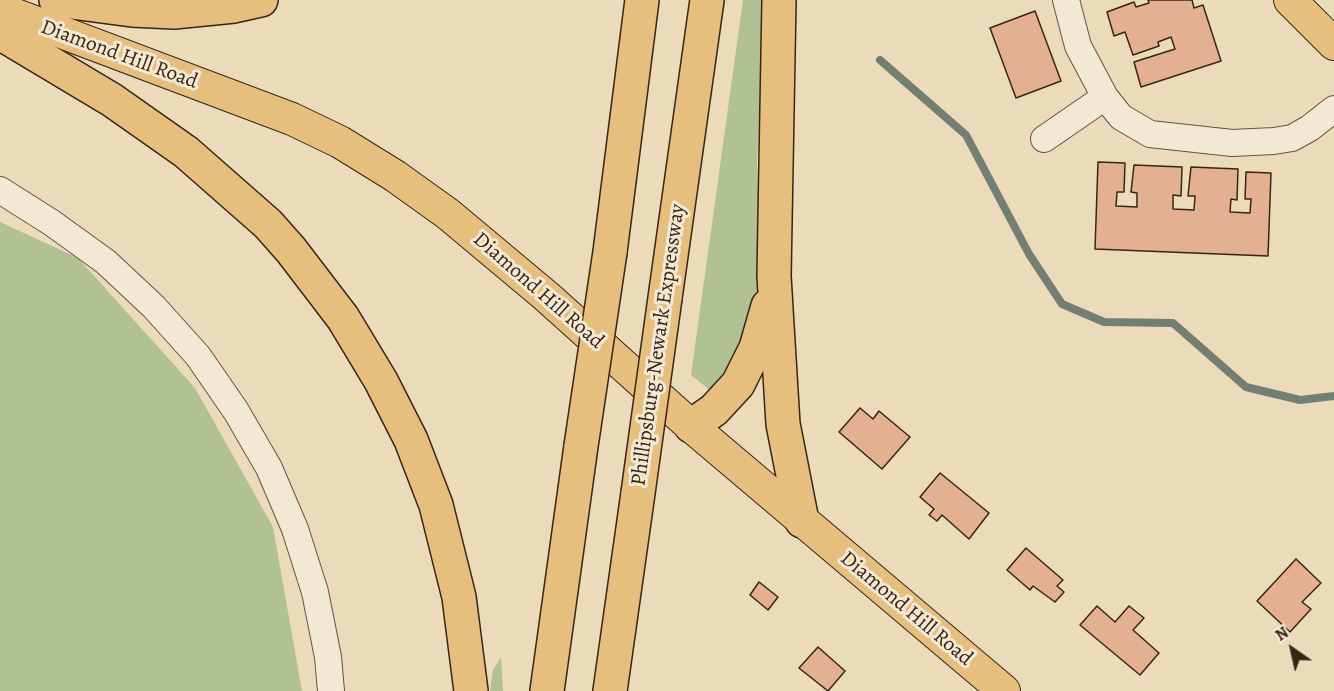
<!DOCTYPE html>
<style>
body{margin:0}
#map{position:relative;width:1334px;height:691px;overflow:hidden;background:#ebdbbb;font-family:Alegreya,serif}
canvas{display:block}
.north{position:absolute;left:1262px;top:619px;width:60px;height:60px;-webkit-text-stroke:4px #f2e8d3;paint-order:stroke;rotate:326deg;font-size:16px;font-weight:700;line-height:24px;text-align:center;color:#392416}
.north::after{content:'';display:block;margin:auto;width:21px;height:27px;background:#392416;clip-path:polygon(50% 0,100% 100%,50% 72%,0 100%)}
</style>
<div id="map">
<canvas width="1334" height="691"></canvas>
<div class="north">N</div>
</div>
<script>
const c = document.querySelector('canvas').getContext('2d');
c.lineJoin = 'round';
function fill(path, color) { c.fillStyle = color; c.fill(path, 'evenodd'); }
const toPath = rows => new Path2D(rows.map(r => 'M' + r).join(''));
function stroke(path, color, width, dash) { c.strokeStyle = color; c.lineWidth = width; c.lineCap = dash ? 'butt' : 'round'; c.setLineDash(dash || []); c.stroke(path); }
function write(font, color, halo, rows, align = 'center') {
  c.font = font + ' Alegreya,serif'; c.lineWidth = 6; c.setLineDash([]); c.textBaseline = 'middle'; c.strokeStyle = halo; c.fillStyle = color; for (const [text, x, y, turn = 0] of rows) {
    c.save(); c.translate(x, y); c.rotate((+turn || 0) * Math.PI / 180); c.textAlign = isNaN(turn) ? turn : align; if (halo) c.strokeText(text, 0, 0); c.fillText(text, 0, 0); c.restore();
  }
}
fill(toPath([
 [743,0,764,0,757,163,761,271,756,320,743,352,711,391,691,375],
 [0,222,78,258,195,388,273,527,302,691,0,691],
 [501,657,503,691,490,691,493,670]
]), '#b2c194');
stroke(toPath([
 [880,60,966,135,1029,254,1062,304,1104,322,1173,323,1246,387,1300,400,1334,396]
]), '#727f72', 8);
const building = toPath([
 [1148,0,1192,0,1194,8,1203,5,1221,61,1141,87,1134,62,1175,49,1171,37,1158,42,1159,46,1133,55,1125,32,1114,36,1107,12,1134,2,1136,7,1149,3,1148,0],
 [1035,11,1061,81,1016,98,990,28,1035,11],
 [1098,162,1125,163,1124,192,1117,192,1116,206,1137,207,1137,193,1131,192,1134,165,1182,167,1181,196,1173,195,1173,209,1194,210,1195,196,1188,196,1191,167,1238,169,1237,200,1231,199,1230,212,1250,213,1251,199,1245,199,1246,172,1271,173,1268,256,1095,249,1098,162],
 [860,408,873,419,879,411,910,437,882,469,839,432,860,408],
 [940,473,989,513,969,539,942,515,937,521,929,515,934,509,920,497,940,473],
 [1026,548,1063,580,1057,586,1064,592,1055,602,1033,586,1030,590,1007,570,1026,548],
 [1296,559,1321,583,1302,602,1311,609,1290,632,1257,601,1296,559],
 [759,582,778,597,768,610,750,595,759,582],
 [1097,606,1115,622,1129,606,1144,618,1133,630,1159,653,1140,675,1080,625,1097,606],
 [818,647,845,671,828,691,799,668,818,647]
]);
fill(building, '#e3b092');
stroke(building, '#392416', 1.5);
const minor = toPath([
 [1066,0,1078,46,1105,97,1121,117,1150,134,1232,143,1274,141,1292,138,1310,128,1334,109],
 [1044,139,1105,97],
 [0,190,52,223,106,262,154,307,198,356,236,411,269,468,295,529,315,592,328,657,331,691]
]);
const major = toPath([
 [1290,0,1334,44],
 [0,9,292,119,340,142,395,176,448,214,546,296,691,426,1004,691]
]);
const highway = toPath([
 [56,0,132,10,174,12,234,6,261,0],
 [779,0,774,276,783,424,802,521],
 [0,33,112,100,186,152,268,224,291,250,343,318,381,381,411,440,436,505,459,597,471,691],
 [610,252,642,0],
 [665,298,707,0],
 [691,426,714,410,738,384,756,348,768,306],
 [547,691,581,446],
 [610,691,638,493]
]);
stroke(minor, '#66523f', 28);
stroke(major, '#392416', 34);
stroke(highway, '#392416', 36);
stroke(minor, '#f2e8d3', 26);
stroke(major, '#e6be7e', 32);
stroke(highway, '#e6be7e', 33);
const highwayBridge = toPath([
 [581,446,610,252],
 [638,493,665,298]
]);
stroke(highwayBridge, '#392416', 36, []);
stroke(highwayBridge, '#e6be7e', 33);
write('21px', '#392416', '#f2e8d3', [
 ["Diamond Hill Road",119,55,20],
 ["Diamond Hill Road",538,291,41],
 ["Phillipsburg-Newark Expressway",659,345,-82],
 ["Diamond Hill Road",906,609,40]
]);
</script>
